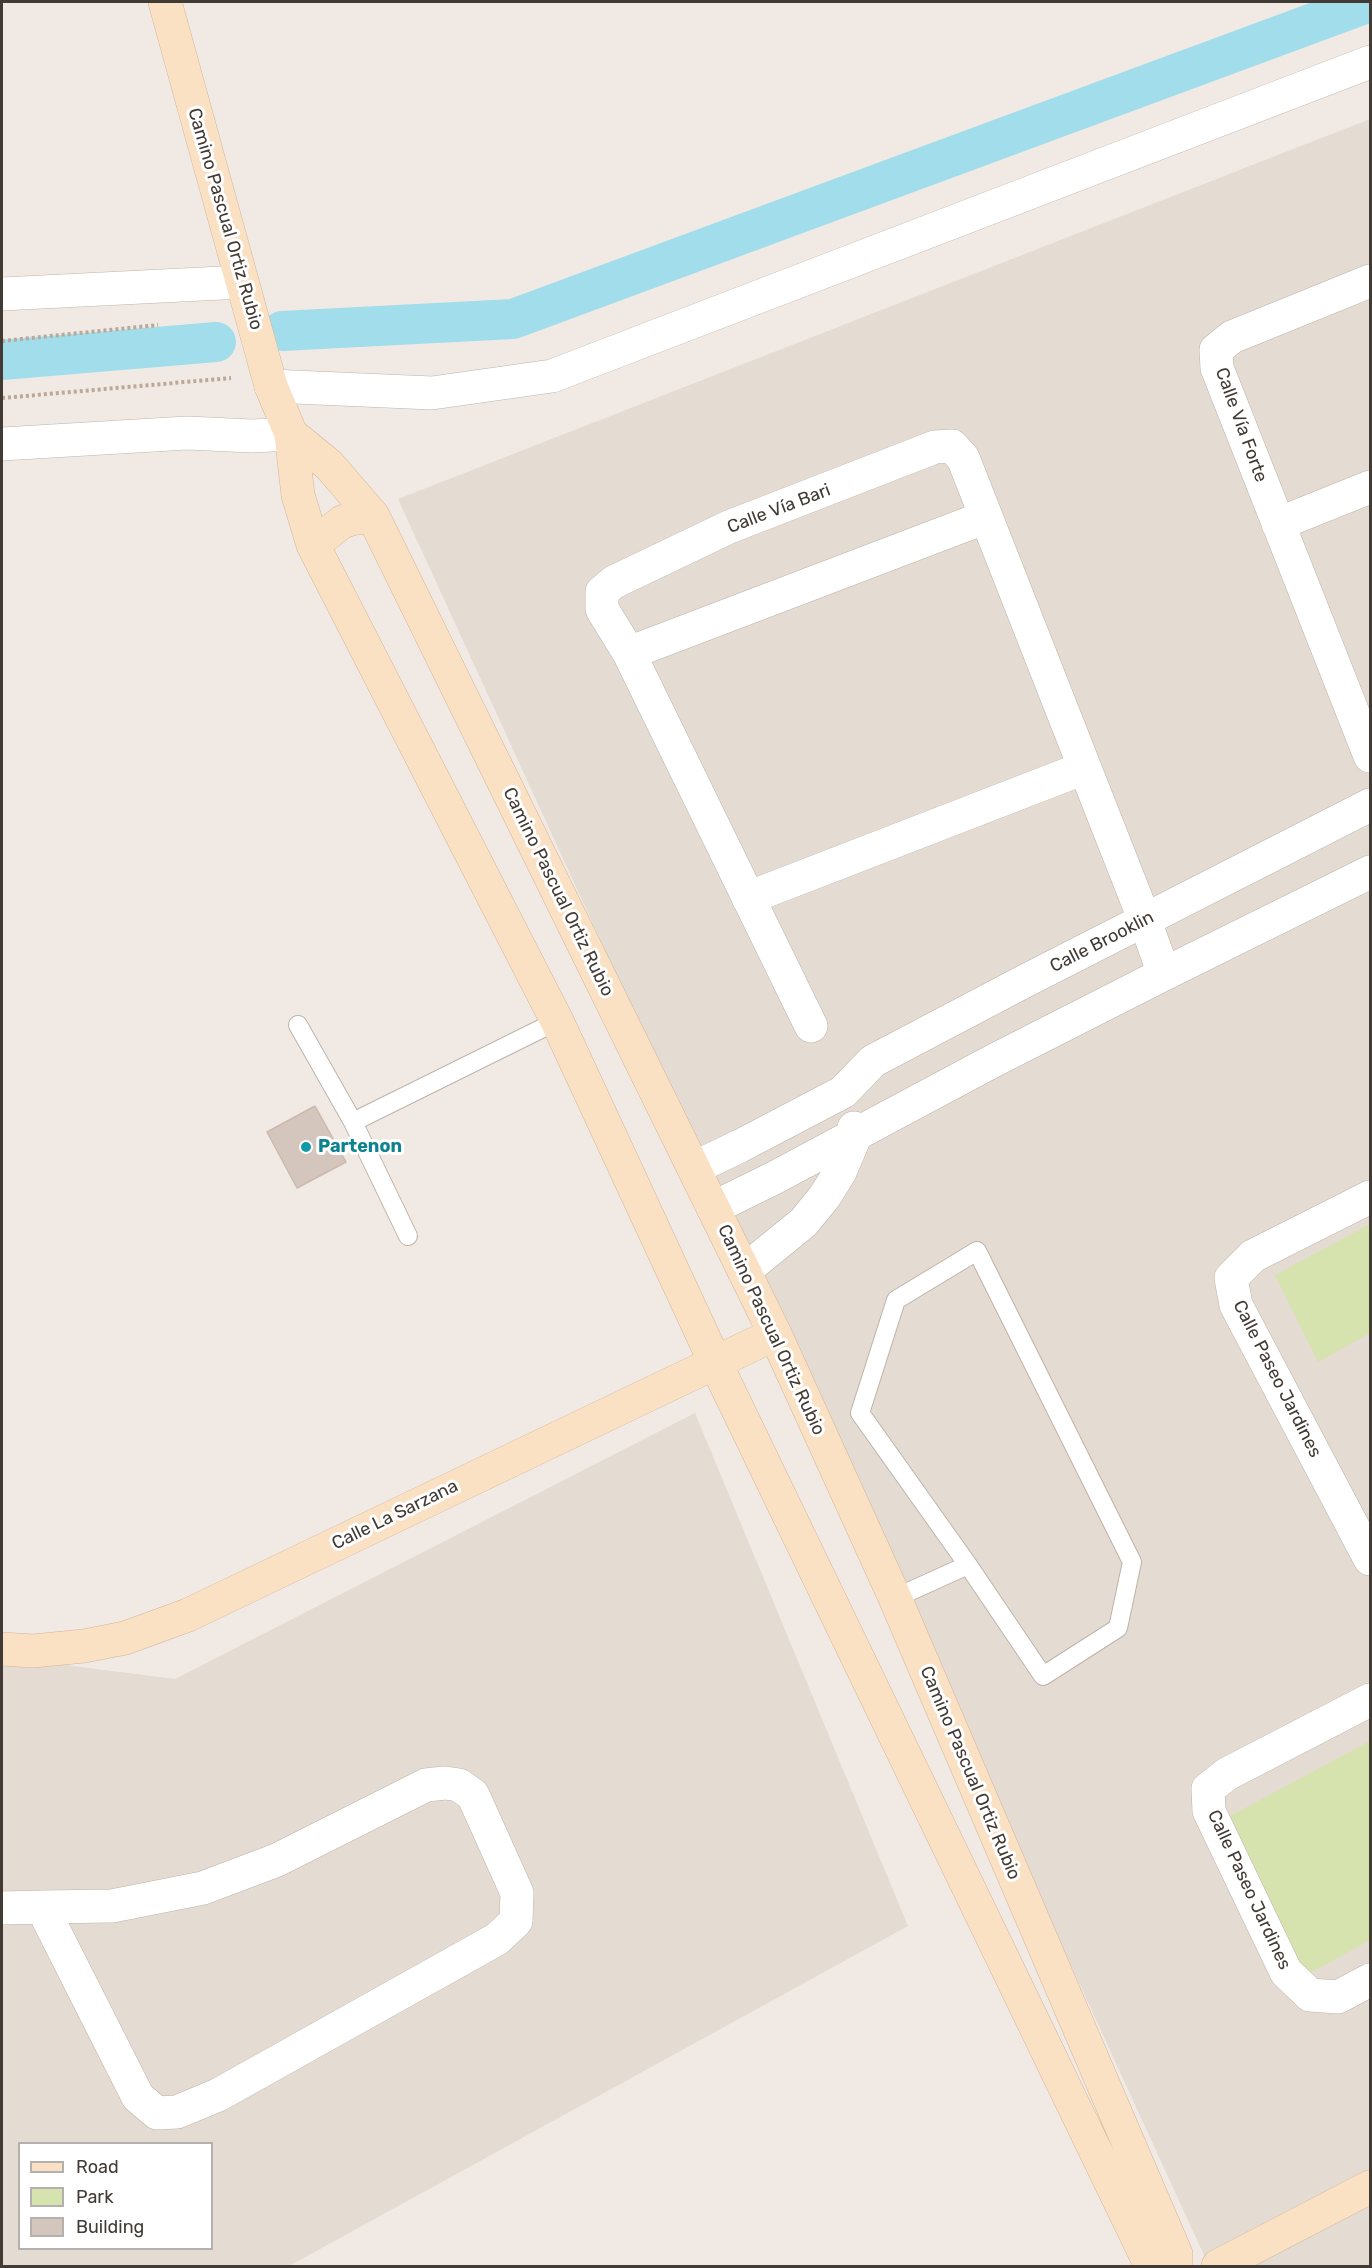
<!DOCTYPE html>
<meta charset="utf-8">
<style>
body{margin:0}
#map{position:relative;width:1372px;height:2268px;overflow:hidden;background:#f1eae4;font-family:Rubik,sans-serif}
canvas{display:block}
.frame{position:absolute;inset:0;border:3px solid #423a34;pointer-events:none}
.legend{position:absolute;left:18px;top:2142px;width:195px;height:108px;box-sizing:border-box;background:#fff;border:2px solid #b3b0ae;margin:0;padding:8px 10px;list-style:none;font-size:18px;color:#423a34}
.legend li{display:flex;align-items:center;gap:12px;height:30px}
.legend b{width:30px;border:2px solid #b3b0ae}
</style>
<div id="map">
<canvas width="1372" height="2268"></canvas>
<div class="frame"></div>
<ul class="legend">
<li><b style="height:8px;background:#fbe1c3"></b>Road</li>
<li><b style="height:16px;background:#d7e3ae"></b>Park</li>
<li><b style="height:16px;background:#d5c6bd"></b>Building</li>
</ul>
</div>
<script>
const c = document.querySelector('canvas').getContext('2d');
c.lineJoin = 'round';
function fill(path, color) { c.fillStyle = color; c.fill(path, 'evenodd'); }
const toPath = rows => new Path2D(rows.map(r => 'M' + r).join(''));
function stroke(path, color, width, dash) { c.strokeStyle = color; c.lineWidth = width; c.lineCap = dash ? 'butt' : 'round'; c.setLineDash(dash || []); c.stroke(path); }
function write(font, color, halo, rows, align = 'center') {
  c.font = font + ' Rubik,sans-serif'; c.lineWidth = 6; c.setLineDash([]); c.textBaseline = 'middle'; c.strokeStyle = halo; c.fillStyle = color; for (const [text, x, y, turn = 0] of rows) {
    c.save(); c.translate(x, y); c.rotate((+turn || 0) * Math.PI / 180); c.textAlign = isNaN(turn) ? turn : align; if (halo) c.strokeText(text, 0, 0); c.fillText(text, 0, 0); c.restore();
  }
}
fill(toPath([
 [1370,119,1370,2266,1209,2266,398,499],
 [695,1413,908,1926,289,2266,2,2266,2,1657,175,1679],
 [20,2144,212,2144,212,2248,20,2248]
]), '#e4dbd2');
fill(toPath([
 [1370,1224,1370,1333,1318,1362,1275,1275],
 [1370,1741,1370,1940,1305,1976,1230,1816]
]), '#d7e3ae');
stroke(toPath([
 [282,331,513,319,1370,2],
 [2,360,216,342]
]), '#a2ddeb', 40);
const building = toPath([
 [315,1106,346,1162,297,1188,267,1132,315,1106]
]);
fill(building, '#d5c6bd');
stroke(building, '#ccb9ae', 1.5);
const lane = toPath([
 [298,1025,353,1122,557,1021],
 [353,1122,408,1236],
 [895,1598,968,1565,860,1413,896,1300,977,1251,1132,1562,1118,1628,1043,1676,968,1565]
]);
const street = toPath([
 [1370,281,1232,337,1216,350,1217,368,1370,756],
 [2,294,242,282],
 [271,386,432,393,552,376,1370,62],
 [2,444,187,433,252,436,291,434],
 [1278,524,1370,487],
 [629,653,986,517],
 [748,898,1084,768],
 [811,1026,629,653,602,609,602,592,614,582,729,527,935,447,952,446,963,458,1145,921,1164,974],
 [694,1168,740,1146,843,1092,873,1061,1025,981,1370,805],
 [1370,1197,1253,1256,1231,1278,1236,1305,1370,1559],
 [713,1208,774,1178,991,1062,1164,974,1370,872],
 [744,1271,804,1222,825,1196,840,1172,856,1134,854,1128],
 [1370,1700,1227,1774,1208,1789,1209,1811,1286,1972,1310,1995,1338,1997,1370,1980],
 [2,1908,42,1907,112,1906,203,1888,277,1860,426,1785,445,1783,459,1785,473,1795,517,1893,516,1921,497,1939,218,2095,177,2112,157,2113,138,2097,42,1907]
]);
const secondary = toPath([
 [165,2,271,386,291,434,298,495,313,545,557,1021,715,1362,1151,2266],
 [291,434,329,465,373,516,775,1334,895,1598,1176,2254,1176,2266],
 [313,545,342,522,351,519,373,516],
 [2,1649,33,1651,84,1646,125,1638,188,1615,775,1334],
 [1218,2266,1370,2187]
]);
stroke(lane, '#beb3aa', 20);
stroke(street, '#beb3aa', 34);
stroke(secondary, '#d1b598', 34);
stroke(toPath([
 [2,341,158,325],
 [2,398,231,378]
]), '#bca899', 4, [3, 3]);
stroke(lane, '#fff', 18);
stroke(street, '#fff', 33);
stroke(secondary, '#fbe1c3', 33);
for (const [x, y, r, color] of [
 [306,1147,6,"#0f9aa8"]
]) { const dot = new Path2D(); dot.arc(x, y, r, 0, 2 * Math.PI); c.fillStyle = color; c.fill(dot); stroke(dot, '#fff', 2); }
write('18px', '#423a34', '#fff', [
 ["Camino Pascual Ortiz Rubio",225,219,74],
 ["Calle Vía Forte",1241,425,70],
 ["Calle Vía Bari",779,509,-21],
 ["Camino Pascual Ortiz Rubio",558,892,64],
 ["Calle Brooklin",1102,942,-27],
 ["Camino Pascual Ortiz Rubio",771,1330,65],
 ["Calle Paseo Jardines",1277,1379,63],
 ["Calle La Sarzana",395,1515,-26],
 ["Camino Pascual Ortiz Rubio",970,1773,67],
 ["Calle Paseo Jardines",1249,1890,65]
]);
write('bold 18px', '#0d838f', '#fff', [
 ["Partenon",318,1147]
], 'left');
</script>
